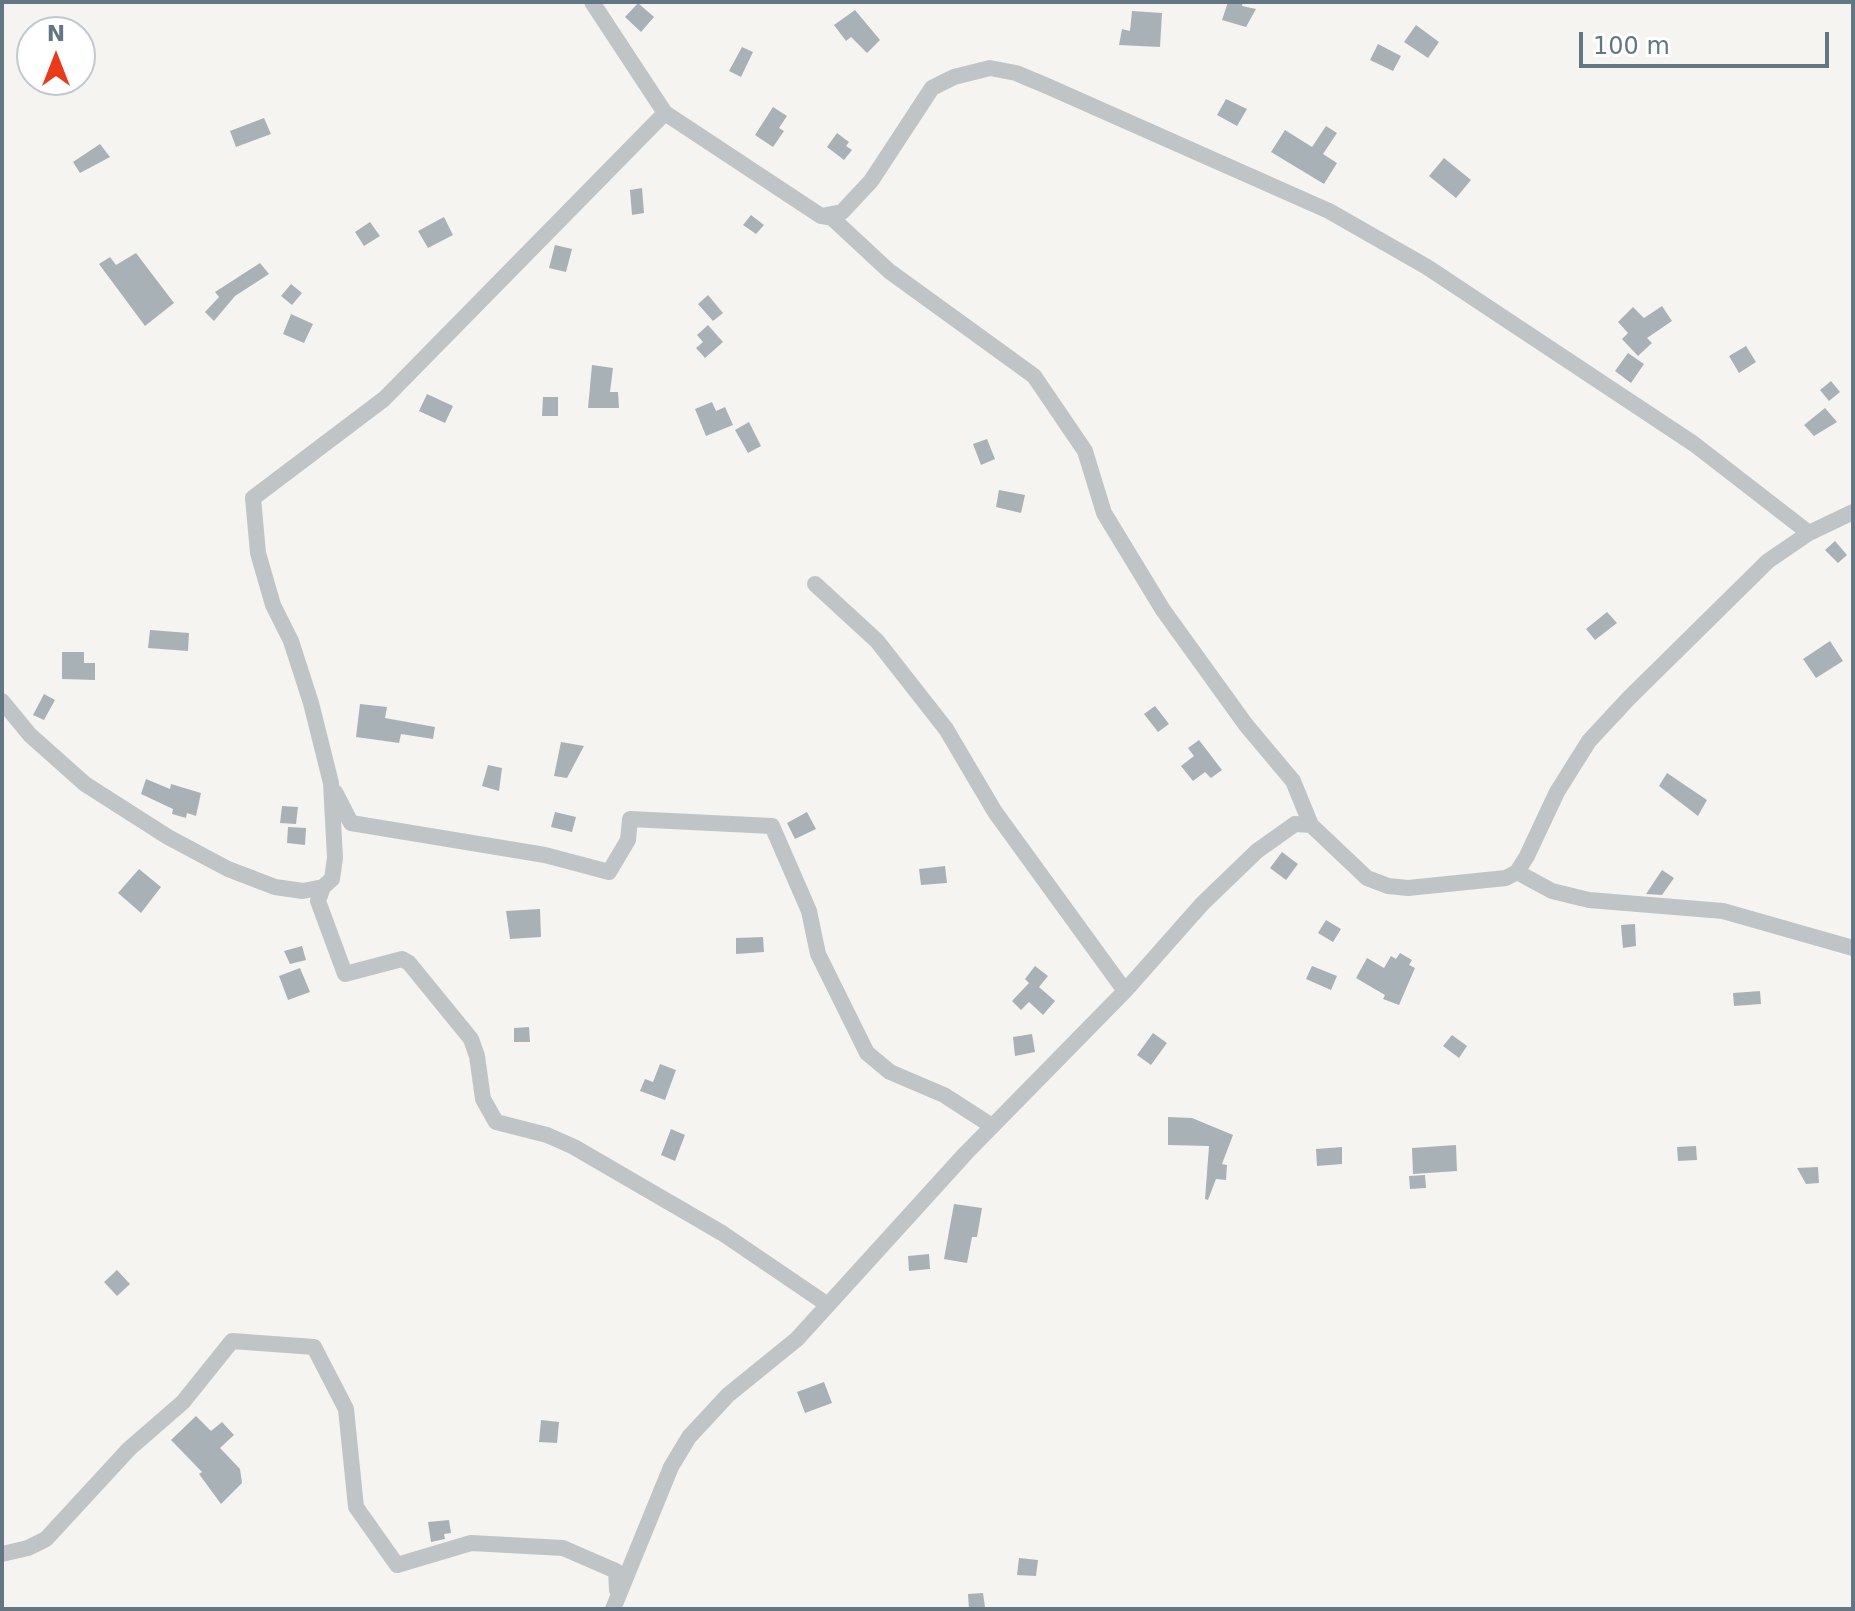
<!DOCTYPE html>
<style>
body{margin:0}
#map{position:relative;width:1855px;height:1611px;overflow:hidden;background:#f5f4f0;font-family:"DejaVu Sans",sans-serif}
canvas{display:block}
.frame{position:absolute;inset:0;border:4px solid #627783;pointer-events:none}
.north{position:absolute;left:16px;top:16px;width:80px;height:80px;box-sizing:border-box;background:#fff;border:2px solid #c0c9cd;border-radius:50%;rotate:0deg;font-size:22px;font-weight:700;line-height:32px;text-align:center;color:#627783}
.north::after{content:'';display:block;margin:auto;width:28px;height:36px;background:#e93b1c;clip-path:polygon(50% 0,100% 100%,50% 72%,0 100%)}
.scale{position:absolute;left:1579px;top:32px;width:250px;height:36px;box-sizing:border-box;border:4px solid #627783;border-top:0;padding-left:10px;font-size:24px;line-height:28px;white-space:nowrap;color:#627783;-webkit-text-stroke:6px #fff;paint-order:stroke}
</style>
<div id="map">
<canvas width="1855" height="1611"></canvas>
<div class="frame"></div>
<div class="north">N</div>
<div class="scale">100 m</div>
</div>
<script>
const c = document.querySelector('canvas').getContext('2d');
c.lineJoin = 'round';
function fill(path, color) { c.fillStyle = color; c.fill(path, 'evenodd'); }
const toPath = rows => new Path2D(rows.map(r => 'M' + r).join(''));
function stroke(path, color, width, dash) { c.strokeStyle = color; c.lineWidth = width; c.lineCap = dash ? 'butt' : 'round'; c.setLineDash(dash || []); c.stroke(path); }
fill(toPath([
 [1228,2,1243,2,1242,6,1256,9,1246,27,1222,20],
 [638,3,654,17,641,32,625,17],
 [855,10,880,40,867,53,851,37,846,41,834,25],
 [1132,11,1162,13,1160,47,1119,45,1122,29,1130,31],
 [1416,25,1439,42,1428,58,1404,42],
 [1378,44,1401,56,1393,71,1370,60],
 [742,47,753,52,741,77,729,71],
 [1226,99,1247,109,1237,126,1217,115],
 [773,107,787,116,779,128,784,131,773,147,755,135],
 [264,118,271,134,236,147,230,131],
 [1326,126,1337,133,1323,154,1337,163,1324,184,1271,152,1285,130,1312,147],
 [837,133,849,142,846,146,852,150,844,160,827,147],
 [100,144,110,157,80,173,73,162],
 [1444,158,1471,180,1456,198,1429,176],
 [642,188,644,213,632,215,630,190],
 [751,215,764,225,756,234,743,225],
 [444,217,453,235,428,248,418,231],
 [370,222,380,236,364,246,355,232],
 [555,245,572,249,566,272,549,268],
 [136,253,174,303,145,326,99,264,110,257,116,265],
 [260,263,269,274,235,296,214,321,205,312,219,297,215,292],
 [291,284,302,293,292,305,281,296],
 [708,295,723,313,713,321,698,304],
 [1662,306,1672,321,1647,338,1652,343,1638,356,1622,339,1628,333,1618,322,1633,307,1644,318],
 [291,314,313,324,304,343,283,334],
 [708,325,723,342,705,358,696,348,703,342,697,335],
 [1746,346,1756,362,1739,373,1729,356],
 [1628,353,1644,364,1631,383,1615,371],
 [592,365,613,368,610,392,618,392,619,408,588,408],
 [1831,381,1840,392,1829,401,1820,390],
 [427,394,453,406,445,423,419,411],
 [543,397,558,397,558,416,542,416],
 [712,402,716,411,725,407,733,425,706,436,695,409],
 [1825,408,1837,422,1814,436,1804,425],
 [749,422,761,446,748,453,735,430],
 [987,439,995,459,981,465,973,444],
 [999,490,1025,495,1021,513,996,507],
 [1835,541,1847,555,1838,563,1825,550],
 [1607,612,1617,623,1595,640,1586,629],
 [150,630,189,633,188,651,148,648],
 [1830,641,1843,661,1816,678,1803,659],
 [62,652,84,652,84,663,95,663,95,680,62,679],
 [44,694,55,700,44,720,33,715],
 [360,704,387,707,385,718,435,727,433,739,401,734,399,743,356,737],
 [1155,706,1169,724,1158,732,1144,714],
 [1199,740,1222,770,1211,778,1205,772,1193,781,1181,766,1194,756,1188,748],
 [561,742,584,746,567,778,554,776],
 [488,765,502,768,499,791,482,786],
 [1667,773,1707,800,1698,816,1659,786],
 [146,779,170,789,171,784,201,793,196,816,187,813,186,818,172,814,173,809,141,794],
 [282,806,298,807,296,824,280,823],
 [555,812,576,817,572,832,551,827],
 [807,812,816,829,795,839,787,823],
 [288,827,306,828,305,845,287,843],
 [1282,852,1298,864,1286,880,1270,868],
 [945,866,947,883,921,885,919,869],
 [139,869,161,887,141,913,118,893],
 [1662,870,1674,878,1662,895,1646,894],
 [540,909,541,937,510,939,506,911],
 [1326,920,1341,929,1333,942,1318,933],
 [1635,924,1636,946,1623,948,1621,925],
 [763,937,764,952,736,954,736,938],
 [302,946,306,960,290,964,284,951],
 [1400,953,1412,960,1409,965,1415,968,1399,1005,1383,999,1385,995,1356,978,1367,958,1384,968,1391,956,1396,959],
 [1035,966,1048,976,1039,987,1055,1001,1043,1015,1029,1002,1021,1010,1012,1001,1029,983,1025,979],
 [1312,966,1337,976,1331,990,1306,979],
 [300,968,310,992,288,1000,279,976],
 [1760,991,1761,1004,1734,1006,1733,993],
 [529,1027,530,1042,514,1042,514,1028],
 [1153,1033,1167,1043,1151,1065,1137,1055],
 [1032,1034,1035,1052,1015,1056,1013,1037],
 [1452,1035,1467,1046,1459,1058,1443,1046],
 [660,1064,676,1070,665,1100,640,1091,645,1079,653,1082],
 [1168,1117,1192,1118,1233,1135,1222,1164,1227,1165,1226,1180,1216,1179,1208,1200,1205,1199,1209,1146,1168,1145],
 [671,1129,685,1135,675,1161,661,1155],
 [1456,1145,1457,1171,1413,1174,1412,1148],
 [1696,1146,1697,1160,1678,1161,1677,1147],
 [1342,1147,1342,1164,1317,1166,1316,1149],
 [1818,1167,1819,1183,1806,1184,1797,1168],
 [1425,1175,1426,1188,1410,1189,1409,1176],
 [954,1204,982,1208,977,1237,972,1237,967,1263,944,1259],
 [929,1254,930,1269,909,1271,908,1256],
 [117,1270,130,1284,117,1296,104,1282],
 [824,1382,832,1403,805,1413,797,1392],
 [196,1416,211,1431,222,1422,234,1435,220,1448,240,1469,242,1483,221,1504,199,1474,202,1472,171,1440],
 [541,1420,559,1422,557,1443,539,1442],
 [449,1520,451,1533,444,1534,445,1539,431,1542,428,1522],
 [1019,1558,1038,1560,1036,1576,1017,1575],
 [983,1593,985,1607,969,1609,968,1594]
]), '#a8b2b6');
stroke(toPath([
 [592,2,665,113,821,216,842,212,871,181,932,88,954,77,990,68,1016,73,1047,86,1329,211,1427,267,1694,444,1809,533],
 [821,216,832,218,889,271,1034,376,1085,451,1104,513,1163,610,1246,725,1293,781,1311,825],
 [815,584,877,641,946,729,995,812,1125,991],
 [2,701,30,735,85,784,168,837,228,869,275,887,303,891,323,887,332,879,335,858,331,783,311,703,291,641,273,605,258,553,253,498,384,399,665,113],
 [335,792,351,823,545,855,609,872,628,840,630,819,772,826,809,911,818,954,867,1053,890,1072,944,1095,992,1126],
 [1517,872,1552,891,1589,900,1723,911,1853,948],
 [323,887,318,901,345,974,402,959,409,963,471,1039,477,1056,483,1099,496,1122,547,1135,574,1147,722,1233,828,1305],
 [2,1554,28,1548,46,1539,129,1449,183,1402,232,1341,314,1347,346,1409,356,1507,397,1565,471,1543,563,1548,616,1571,617,1590],
 [613,1609,671,1467,689,1437,728,1395,797,1339,966,1153,1125,991,1202,904,1257,851,1295,824,1311,825,1367,878,1388,886,1408,888,1506,878,1517,872,1527,856,1557,792,1589,741,1629,698,1768,561,1809,533,1853,512]
]), '#bfc5c7', 16);
</script>
